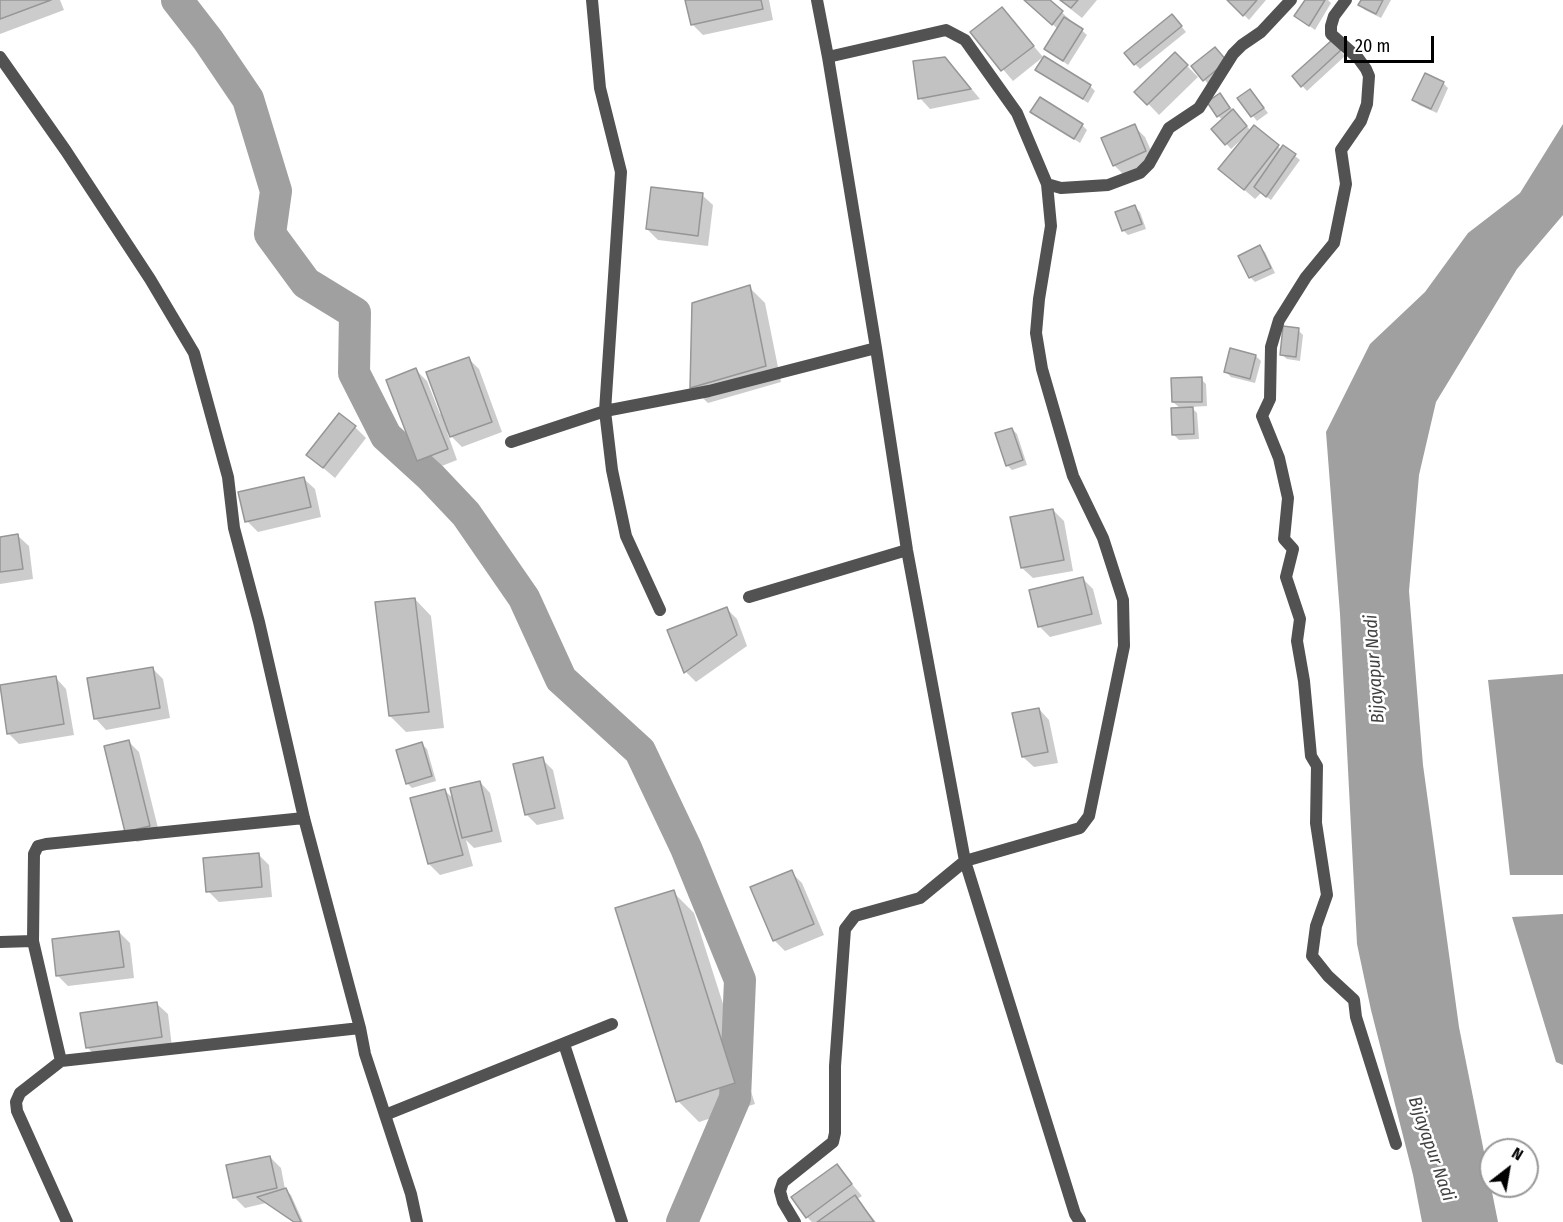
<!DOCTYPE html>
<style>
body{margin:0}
#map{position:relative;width:1563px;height:1222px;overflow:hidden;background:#fff;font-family:"Fira Sans Condensed",sans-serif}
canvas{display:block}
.north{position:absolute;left:1479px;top:1138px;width:60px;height:60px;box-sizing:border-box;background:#fff;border:2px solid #999;border-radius:50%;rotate:31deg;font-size:16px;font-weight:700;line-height:24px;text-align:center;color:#000}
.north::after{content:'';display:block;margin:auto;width:21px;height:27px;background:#000;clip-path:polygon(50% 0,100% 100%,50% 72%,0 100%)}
.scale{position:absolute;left:1344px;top:36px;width:90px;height:27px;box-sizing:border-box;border:3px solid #000;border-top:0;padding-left:8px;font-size:18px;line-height:21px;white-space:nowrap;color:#000;-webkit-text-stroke:4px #fff;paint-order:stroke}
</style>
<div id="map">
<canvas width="1563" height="1222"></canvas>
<div class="north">N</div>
<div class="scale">20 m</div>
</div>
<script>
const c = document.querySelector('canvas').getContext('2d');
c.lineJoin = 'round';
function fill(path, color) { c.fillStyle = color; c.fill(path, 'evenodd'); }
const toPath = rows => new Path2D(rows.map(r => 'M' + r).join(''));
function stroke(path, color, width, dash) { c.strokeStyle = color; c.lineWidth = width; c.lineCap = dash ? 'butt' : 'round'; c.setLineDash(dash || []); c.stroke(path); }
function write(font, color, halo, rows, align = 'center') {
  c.font = font + ' "Fira Sans Condensed",sans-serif'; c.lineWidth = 5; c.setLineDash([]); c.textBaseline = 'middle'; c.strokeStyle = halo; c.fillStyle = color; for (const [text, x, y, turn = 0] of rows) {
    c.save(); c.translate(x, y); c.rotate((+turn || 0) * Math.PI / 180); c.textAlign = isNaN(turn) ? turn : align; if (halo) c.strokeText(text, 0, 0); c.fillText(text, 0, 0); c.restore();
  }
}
fill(toPath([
 [1563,124,1563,215,1517,269,1436,402,1419,475,1409,591,1423,765,1459,1027,1498,1222,1422,1222,1413,1175,1371,1010,1357,944,1340,614,1326,432,1370,344,1425,292,1468,233,1520,193],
 [1563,674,1563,875,1510,875,1488,680],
 [1563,914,1563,1065,1556,1062,1512,917]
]), '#a0a0a0');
fill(toPath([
 [0,0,60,0,64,10,0,34],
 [687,0,769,0,773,20,703,35,692,24],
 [1024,0,1048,0,1087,35,1068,65,1046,49,1058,29],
 [1059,0,1097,0,1082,18],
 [1229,0,1266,0,1249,20],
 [1306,0,1328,0,1331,3,1315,30,1296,16],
 [1362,0,1391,0,1381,18,1365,10,1360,5],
 [1002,9,1043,57,1013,81,972,33],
 [1177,21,1186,32,1140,69,1135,64],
 [1332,42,1345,56,1307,91,1294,77],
 [1175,54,1198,77,1159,115,1137,92],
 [944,58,955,69,980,99,930,109,920,98],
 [1193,66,1231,67,1209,85],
 [1037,70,1090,86,1095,91,1088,103],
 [1443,83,1448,88,1437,113,1419,105,1414,100],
 [1220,95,1251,131,1254,127,1282,150,1284,147,1300,160,1271,200,1261,193,1255,199,1220,169,1243,140,1242,139,1231,149,1213,129,1223,120,1218,116],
 [1255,96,1268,113,1257,121,1239,99],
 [1032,112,1082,125,1087,130,1080,143],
 [1134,126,1145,137,1156,162,1125,176,1114,165],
 [702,195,713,205,708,246,658,240,647,229],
 [1135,207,1140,212,1146,229,1128,235,1123,230],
 [1260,247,1265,252,1275,273,1255,282,1250,277],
 [749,287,765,303,781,382,708,403,691,387],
 [1298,330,1303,335,1300,361,1287,359,1281,354],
 [1256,356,1261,361,1255,383,1231,377,1226,372],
 [469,359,479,369,502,432,462,447,447,432,457,460,429,471,418,460,416,370,427,381,440,414,442,413],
 [1201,379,1206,384,1207,406,1191,407,1197,413,1199,439,1179,440,1174,435,1181,409,1173,402],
 [355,427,366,438,335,478,308,455],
 [1012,429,1017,434,1027,465,1012,470,1007,465],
 [304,479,315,489,321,517,258,532,247,521],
 [1053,510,1064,521,1073,571,1033,578,1022,568],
 [18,536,29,546,33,579,0,584,0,538],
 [1082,578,1093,589,1102,624,1050,637,1040,627],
 [415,599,431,616,444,728,406,732,390,716],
 [727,609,737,619,747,646,696,682,686,672],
 [152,668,163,679,170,718,106,730,96,719,89,679],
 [56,678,66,689,74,735,19,744,8,733],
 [1039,709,1049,720,1058,763,1034,767,1023,757],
 [128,741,139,752,160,836,137,842,126,831],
 [422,744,427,749,436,781,412,788,407,783],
 [542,759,553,770,564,819,537,825,526,814],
 [480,782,490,793,502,842,474,848,466,840,473,866,440,875,429,864,445,791,455,800],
 [258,854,269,865,272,897,219,902,208,891],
 [791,872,802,883,824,935,785,951,774,940],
 [673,892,694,913,755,1104,699,1122,678,1101],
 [119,932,130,943,134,978,68,986,57,975],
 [157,1004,168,1014,172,1047,98,1058,87,1047],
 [270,1157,281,1168,285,1189,291,1195,303,1222,294,1222,266,1203,245,1208,234,1197],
 [837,1166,862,1196,857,1199,876,1222,812,1222,807,1217]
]), '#0003');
stroke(toPath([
 [177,0,208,40,248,99,276,191,270,234,306,283,355,313,354,373,386,436,431,477,466,514,524,598,561,679,640,751,686,848,740,980,735,1098,682,1222]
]), '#a0a0a0', 32);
const building = toPath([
 [0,0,51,0,0,19,0,0],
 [685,0,761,0,763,9,691,25,685,0],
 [1024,0,1050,0,1063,11,1052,25,1024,0],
 [1060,0,1078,0,1071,8,1060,0],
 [1227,0,1257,0,1243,16,1227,0],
 [1305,0,1325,0,1309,26,1294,16,1305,0],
 [1361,0,1383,0,1376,14,1358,5,1361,0],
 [1002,7,1034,46,1001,71,970,32,1002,7],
 [1172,14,1182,26,1134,65,1124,53,1172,14],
 [1064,17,1083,29,1063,61,1044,49,1064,17],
 [1332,40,1341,50,1301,87,1292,76,1332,40],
 [1215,47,1227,61,1203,81,1191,66,1215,47],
 [1175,52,1188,65,1147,105,1134,92,1175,52],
 [1044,56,1091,85,1083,99,1035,70,1044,56],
 [945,57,971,89,918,99,913,61,945,57],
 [1425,73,1444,82,1431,109,1412,100,1425,73],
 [1250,89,1264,108,1251,117,1237,98,1250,89],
 [1220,93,1230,108,1217,117,1207,102,1220,93],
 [1040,97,1083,124,1074,139,1030,112,1040,97],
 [1233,109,1247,126,1225,145,1211,129,1233,109],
 [1135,124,1146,151,1113,166,1101,138,1135,124],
 [1254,125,1279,145,1244,190,1218,169,1254,125],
 [1283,145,1296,154,1266,197,1254,187,1283,145],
 [651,187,703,193,698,236,646,229,651,187],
 [1135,205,1142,224,1122,231,1115,212,1135,205],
 [1260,245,1271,268,1249,278,1238,256,1260,245],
 [750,285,766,366,690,388,692,303,750,285],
 [1283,326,1299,328,1296,357,1280,355,1283,326],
 [1230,348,1256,355,1250,379,1224,372,1230,348],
 [469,357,492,422,450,437,426,372,469,357],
 [416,368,448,449,417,461,386,380,416,368],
 [1202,377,1202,402,1172,402,1171,378,1202,377],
 [1193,407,1194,434,1172,435,1171,408,1193,407],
 [339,413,356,426,323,468,306,455,339,413],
 [1012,428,1023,460,1006,466,995,433,1012,428],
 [304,477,311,507,245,522,238,492,304,477],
 [1053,509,1064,560,1021,568,1010,517,1053,509],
 [18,534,23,569,0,572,0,537,18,534],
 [1083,577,1092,614,1038,627,1029,590,1083,577],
 [415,598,429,712,389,716,375,602,415,598],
 [727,607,737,635,684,673,667,630,727,607],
 [153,667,160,708,94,719,87,678,153,667],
 [56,676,64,724,7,734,0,685,56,676],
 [1039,708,1048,752,1022,757,1012,713,1039,708],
 [129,740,150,826,125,832,104,746,129,740],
 [422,742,432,776,406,784,396,750,422,742],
 [543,757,555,808,525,815,513,764,543,757],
 [480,781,492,831,462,838,450,788,480,781],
 [445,789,463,855,428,864,410,798,445,789],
 [259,853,262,887,206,892,203,858,259,853],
 [792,870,814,924,773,941,750,887,792,870],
 [674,890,735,1083,676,1102,615,908,674,890],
 [119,931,124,967,56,976,52,939,119,931],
 [157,1002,162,1037,86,1048,80,1013,157,1002],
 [270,1156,277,1188,233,1198,226,1165,270,1156],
 [837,1164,852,1184,806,1218,791,1197,837,1164],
 [286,1188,296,1211,301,1222,294,1222,257,1197,286,1188],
 [855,1195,874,1222,817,1222,855,1195]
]);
fill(building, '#c2c2c2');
stroke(building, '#969696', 1.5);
stroke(toPath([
 [592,0,600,88,621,172,605,411,612,470,626,536,660,610],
 [817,0,828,57,876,348,907,550,965,861,1075,1214,1080,1222],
 [1346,0,1334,16,1331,26,1331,34,1358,58,1366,69,1369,76,1367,104,1361,121,1341,150,1346,184,1334,243,1306,277,1279,320,1271,347,1270,399,1262,416,1279,458,1288,498,1284,539,1293,549,1286,577,1300,619,1297,641,1304,681,1311,756,1317,766,1316,823,1327,895,1316,926,1312,956,1328,976,1354,1000,1356,1017,1396,1144],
 [0,57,66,151,150,279,194,353,228,477,234,528,259,622,304,818,360,1028,365,1054,411,1194,417,1222],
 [1047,184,1061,188,1108,185,1140,173,1149,164,1169,128,1199,108,1233,54,1242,45,1261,32,1291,0],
 [511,442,605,411,709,391,876,348],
 [749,597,907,550],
 [0,942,33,941],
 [564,1044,622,1222],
 [61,1061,360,1028],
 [385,1115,612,1024],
 [67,1222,17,1111,16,1102,20,1093,61,1061,33,941,34,854,38,846,46,844,304,818],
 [795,1222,783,1202,780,1191,783,1182,833,1142,835,1133,835,1066,845,929,855,916,920,898,965,861,1080,828,1089,816,1124,646,1123,600,1103,538,1073,476,1042,369,1036,333,1039,299,1051,226,1047,184,1017,113,965,40,946,30,828,57]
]), '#525252', 12);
write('italic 18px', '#414141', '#fff', [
 ["Bijayapur Nadi",1375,669,-94],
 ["Bijayapur Nadi",1431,1149,71]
]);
</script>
